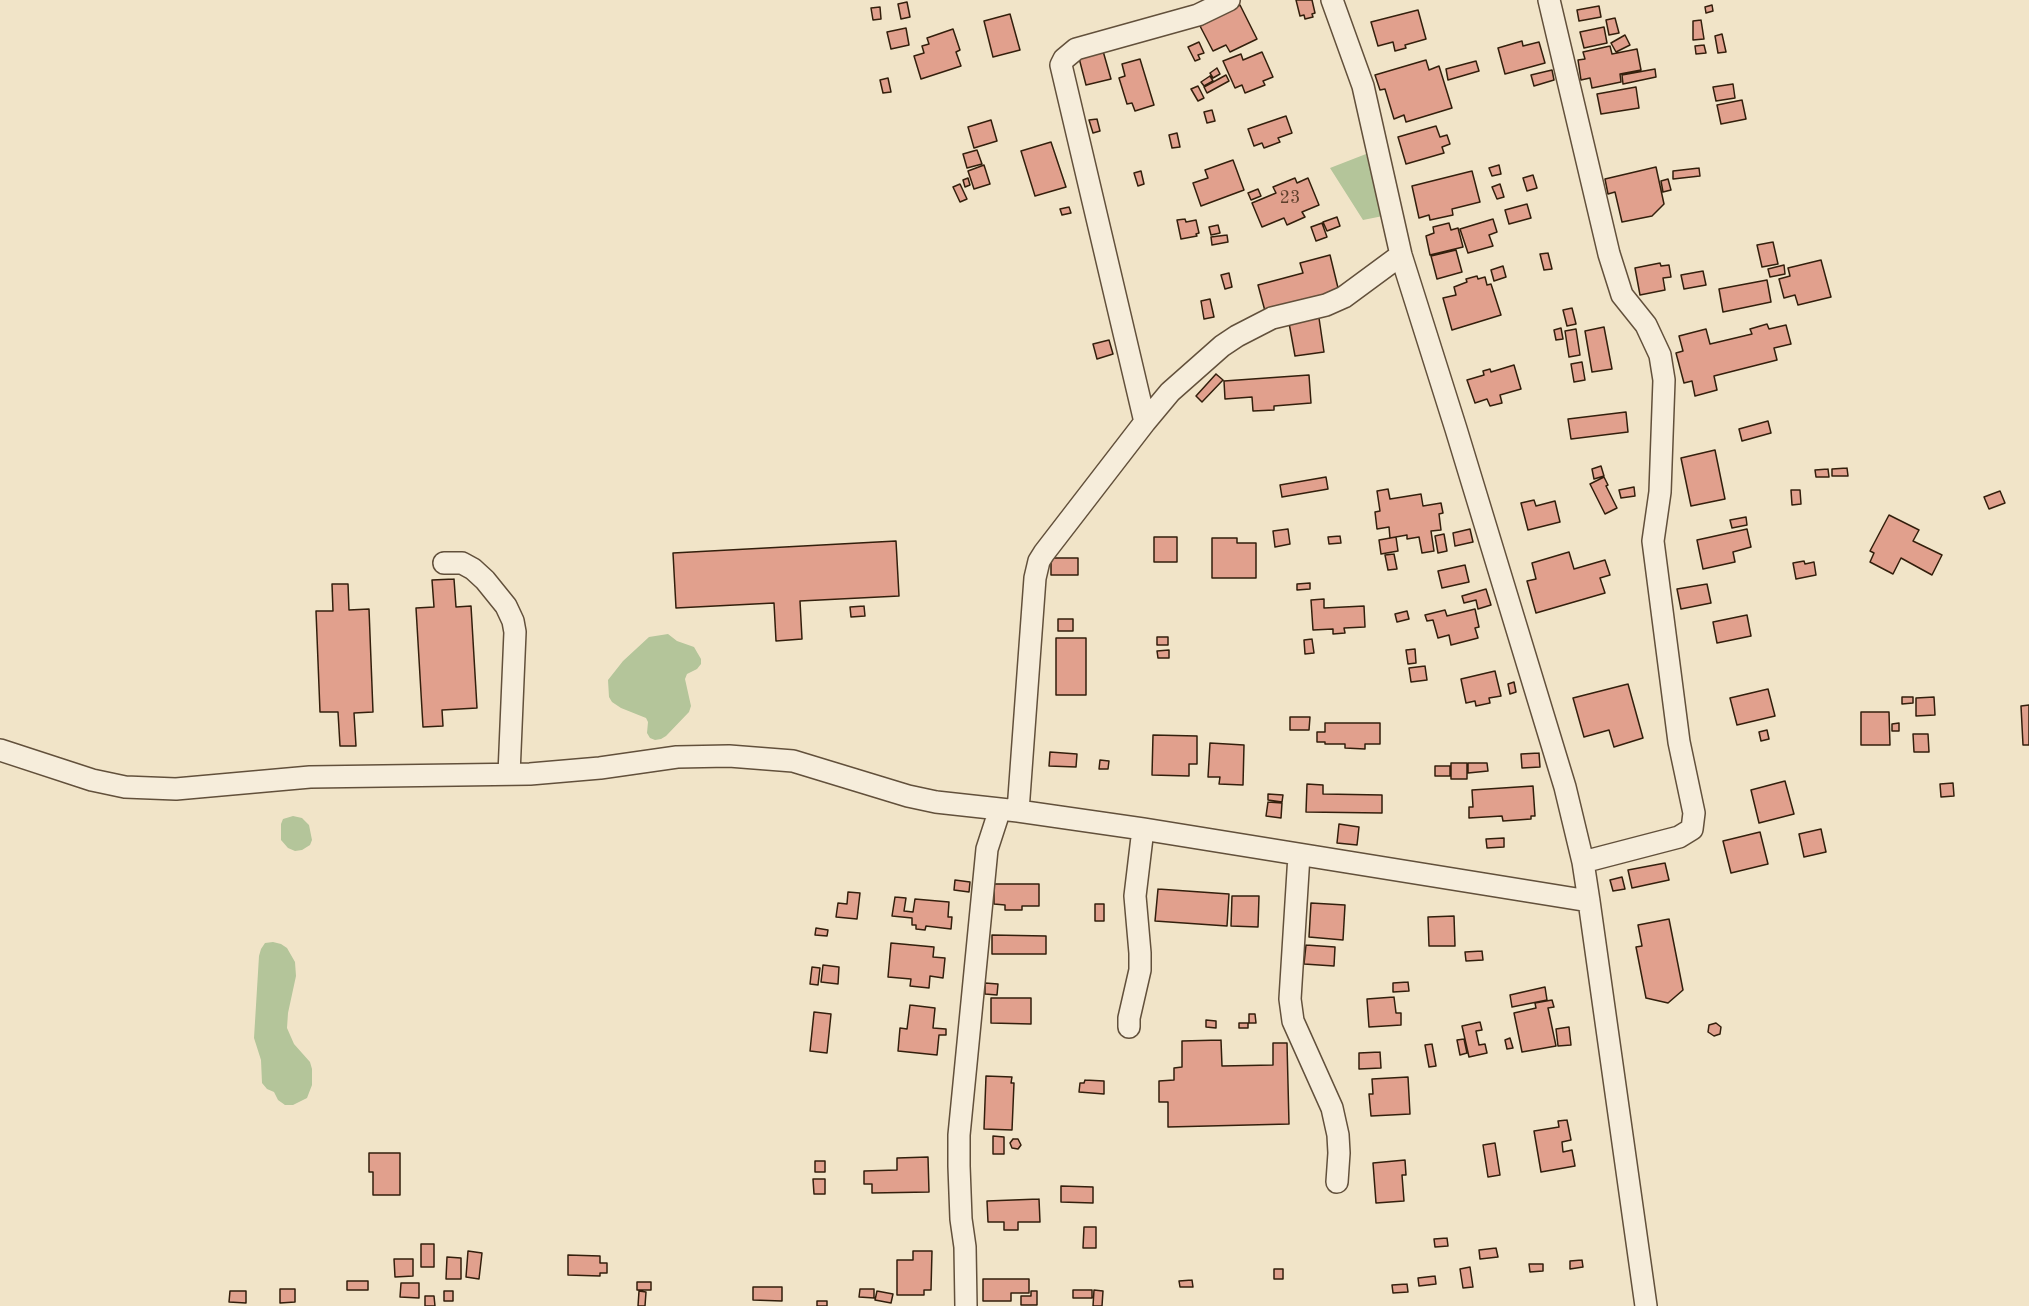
<!DOCTYPE html>
<style>
body{margin:0}
canvas{display:block;background:#f1e4c8}
</style>
<canvas width="2029" height="1306"></canvas>
<script>
const c = document.querySelector('canvas').getContext('2d');
c.lineJoin = 'round';
function fill(path, color) { c.fillStyle = color; c.fill(path, 'evenodd'); }
const toPath = rows => new Path2D(rows.map(r => 'M' + r).join(''));
function stroke(path, color, width, dash) { c.strokeStyle = color; c.lineWidth = width; c.lineCap = dash ? 'butt' : 'round'; c.setLineDash(dash || []); c.stroke(path); }
function write(font, color, halo, rows, align = 'center') {
  c.font = font + ' "Old Standard TT",serif'; c.lineWidth = 5; c.setLineDash([]); c.textBaseline = 'middle'; c.strokeStyle = halo; c.fillStyle = color; for (const [text, x, y, turn = 0] of rows) {
    c.save(); c.translate(x, y); c.rotate((+turn || 0) * Math.PI / 180); c.textAlign = isNaN(turn) ? turn : align; if (halo) c.strokeText(text, 0, 0); c.fillText(text, 0, 0); c.restore();
  }
}
fill(toPath([
 [1366,154,1383,216,1363,220,1330,168],
 [668,634,677,641,694,647,701,659,701,664,697,669,687,674,685,679,691,706,689,712,666,736,661,739,655,740,650,738,647,733,648,722,646,718,621,708,612,702,609,697,608,680,623,661,649,637],
 [293,816,302,818,309,825,312,840,310,845,302,850,295,851,288,848,281,840,281,824,283,819],
 [273,942,281,944,287,948,295,962,296,976,288,1013,287,1028,294,1044,310,1062,312,1069,312,1085,307,1098,293,1105,285,1105,278,1100,274,1092,267,1089,262,1083,261,1060,254,1038,259,956,261,949,265,943]
]), '#b4c59a');
const building = toPath([
 [1296,0,1312,0,1315,13,1312,14,1313,17,1305,19,1304,15,1300,16,1296,0],
 [907,2,910,17,901,19,898,4,907,2],
 [1240,5,1257,39,1230,52,1226,45,1213,51,1200,26,1240,5],
 [1712,5,1713,11,1706,13,1705,7,1712,5],
 [1599,6,1601,17,1579,21,1577,10,1599,6],
 [880,7,881,19,873,20,871,8,880,7],
 [1418,10,1426,39,1405,45,1406,48,1395,51,1393,42,1378,46,1371,22,1418,10],
 [1010,14,1020,50,993,57,984,21,1010,14],
 [1615,18,1619,33,1609,35,1606,20,1615,18],
 [1701,20,1704,39,1693,40,1693,21,1701,20],
 [1604,27,1607,43,1584,48,1580,32,1604,27],
 [906,28,909,45,891,49,887,32,906,28],
 [953,29,960,50,956,52,961,66,921,79,914,56,924,53,922,46,929,44,927,38,953,29],
 [1722,34,1726,52,1718,53,1715,36,1722,34],
 [1625,35,1630,45,1616,52,1611,43,1625,35],
 [1522,41,1523,46,1539,42,1545,63,1505,74,1498,48,1522,41],
 [1199,42,1204,53,1198,55,1200,59,1195,61,1188,47,1199,42],
 [1704,45,1706,53,1696,54,1695,46,1704,45],
 [1610,46,1612,54,1637,49,1641,70,1620,74,1621,82,1592,88,1590,78,1581,80,1578,60,1585,59,1583,52,1610,46],
 [1103,51,1111,79,1086,85,1079,58,1103,51],
 [1262,52,1273,77,1263,81,1265,85,1245,93,1242,85,1235,88,1223,61,1241,54,1243,60,1262,52],
 [1140,59,1154,105,1135,111,1132,103,1127,104,1119,78,1125,76,1122,64,1140,59],
 [1426,60,1429,70,1439,66,1452,108,1406,122,1404,115,1394,119,1385,89,1380,90,1375,75,1426,60],
 [1476,61,1479,71,1448,80,1446,69,1476,61],
 [1217,68,1220,74,1213,78,1210,73,1217,68],
 [1655,69,1656,77,1623,84,1622,75,1655,69],
 [1552,70,1554,80,1534,86,1531,75,1552,70],
 [1226,75,1229,81,1207,93,1204,87,1226,75],
 [1210,76,1213,81,1204,86,1201,82,1210,76],
 [888,78,891,92,883,93,880,80,888,78],
 [1733,84,1735,98,1716,101,1713,87,1733,84],
 [1198,86,1204,98,1198,101,1191,89,1198,86],
 [1636,87,1639,108,1601,114,1597,94,1636,87],
 [1742,100,1746,119,1721,124,1717,105,1742,100],
 [1212,110,1215,121,1207,123,1204,112,1212,110],
 [1286,116,1292,133,1278,138,1280,142,1264,148,1262,143,1254,146,1248,129,1286,116],
 [1097,119,1100,131,1093,133,1089,120,1097,119],
 [991,120,997,141,974,148,968,127,991,120],
 [1436,126,1440,137,1447,135,1450,144,1442,147,1444,153,1406,164,1398,137,1436,126],
 [1177,133,1180,147,1172,148,1169,135,1177,133],
 [1051,142,1066,187,1035,196,1021,151,1051,142],
 [977,150,982,164,967,168,963,154,977,150],
 [1233,160,1244,190,1201,206,1193,183,1208,178,1205,170,1233,160],
 [984,165,990,184,974,189,968,171,984,165],
 [1499,165,1501,174,1492,176,1489,168,1499,165],
 [1656,167,1664,204,1652,216,1622,222,1615,192,1608,194,1605,179,1656,167],
 [1699,168,1700,176,1673,179,1673,171,1699,168],
 [1141,171,1144,184,1138,186,1134,173,1141,171],
 [1472,171,1480,202,1452,209,1453,215,1430,220,1429,215,1419,218,1412,186,1472,171],
 [1533,175,1537,188,1527,191,1523,178,1533,175],
 [968,178,970,185,965,187,963,180,968,178],
 [1295,178,1297,183,1308,178,1319,205,1302,212,1305,217,1287,225,1284,218,1262,227,1252,203,1276,193,1273,187,1295,178],
 [1668,179,1671,190,1663,192,1661,181,1668,179],
 [960,184,967,199,960,202,953,187,960,184],
 [1500,184,1504,197,1497,199,1492,187,1500,184],
 [1258,189,1261,196,1251,200,1248,193,1258,189],
 [1527,204,1531,218,1509,224,1505,210,1527,204],
 [1069,207,1071,213,1062,215,1060,209,1069,207],
 [1337,217,1340,226,1327,231,1323,222,1337,217],
 [1185,219,1186,222,1196,220,1199,233,1196,234,1197,236,1181,239,1177,220,1185,219],
 [1493,219,1497,232,1489,235,1493,246,1468,253,1460,229,1493,219],
 [1322,223,1327,237,1316,241,1311,227,1322,223],
 [1449,223,1451,230,1458,228,1463,247,1430,255,1426,236,1434,233,1433,227,1449,223],
 [1218,225,1220,233,1211,235,1209,227,1218,225],
 [1227,235,1228,242,1212,245,1211,237,1227,235],
 [1773,242,1778,264,1762,267,1757,245,1773,242],
 [1456,250,1462,272,1437,279,1431,256,1456,250],
 [1548,253,1552,269,1544,270,1540,254,1548,253],
 [1330,255,1339,292,1265,311,1258,285,1303,273,1300,263,1330,255],
 [1821,260,1831,297,1798,305,1795,295,1784,298,1779,279,1790,276,1788,268,1821,260],
 [1660,263,1661,266,1669,265,1671,277,1663,278,1665,290,1640,295,1635,268,1660,263],
 [1784,265,1785,274,1770,277,1768,269,1784,265],
 [1503,266,1506,277,1494,281,1491,270,1503,266],
 [1703,271,1706,285,1684,289,1681,275,1703,271],
 [1229,273,1232,287,1225,289,1221,275,1229,273],
 [1477,276,1478,279,1485,277,1487,285,1491,284,1501,315,1452,330,1443,298,1456,295,1454,287,1467,282,1466,279,1477,276],
 [1767,280,1771,302,1723,312,1719,289,1767,280],
 [1210,299,1214,317,1204,319,1201,301,1210,299],
 [1572,308,1576,324,1567,326,1563,310,1572,308],
 [1319,318,1324,352,1295,356,1289,323,1319,318],
 [1767,324,1769,329,1786,325,1791,344,1774,348,1777,360,1714,376,1717,390,1695,396,1692,381,1684,383,1676,353,1683,351,1679,336,1706,329,1710,344,1752,334,1750,329,1767,324],
 [1604,327,1612,369,1592,372,1585,331,1604,327],
 [1561,328,1563,339,1556,340,1554,330,1561,328],
 [1576,329,1580,355,1569,357,1565,331,1576,329],
 [1109,340,1113,354,1097,359,1093,344,1109,340],
 [1582,362,1585,380,1574,382,1571,364,1582,362],
 [1514,365,1521,389,1500,395,1502,403,1490,406,1487,399,1475,403,1467,380,1484,375,1483,371,1490,369,1491,372,1514,365],
 [1216,374,1223,380,1202,402,1196,396,1216,374],
 [1309,375,1311,403,1274,406,1274,410,1253,411,1252,397,1225,399,1224,381,1309,375],
 [1626,412,1628,432,1571,439,1568,419,1626,412],
 [1768,421,1771,433,1742,441,1739,429,1768,421],
 [1715,450,1725,499,1691,506,1681,458,1715,450],
 [1601,466,1604,476,1594,479,1592,469,1601,466],
 [1847,468,1848,476,1832,476,1832,469,1847,468],
 [1828,469,1829,477,1816,477,1815,470,1828,469],
 [1326,477,1328,489,1282,497,1280,485,1326,477],
 [1604,477,1608,485,1606,486,1617,508,1605,514,1590,484,1604,477],
 [1634,487,1635,496,1621,498,1619,490,1634,487],
 [1388,489,1390,499,1421,494,1423,506,1441,503,1443,513,1439,514,1441,530,1431,531,1434,551,1422,553,1419,537,1407,539,1407,535,1390,538,1389,527,1377,529,1375,512,1380,511,1377,491,1388,489],
 [1791,490,1800,490,1801,504,1792,505,1791,490],
 [2000,491,2005,503,1989,509,1984,497,2000,491],
 [1534,500,1536,506,1555,501,1560,522,1528,530,1521,503,1534,500],
 [1889,515,1919,530,1913,541,1942,555,1932,575,1901,558,1893,574,1870,562,1874,553,1870,551,1889,515],
 [1746,517,1747,525,1732,528,1730,520,1746,517],
 [1288,529,1290,544,1275,547,1273,531,1288,529],
 [1470,529,1473,542,1455,546,1453,533,1470,529],
 [1747,529,1751,547,1733,552,1735,562,1703,569,1697,540,1747,529],
 [1444,534,1447,551,1438,553,1435,536,1444,534],
 [1340,536,1341,543,1329,544,1328,537,1340,536],
 [1154,537,1177,537,1177,562,1154,562,1154,537],
 [1396,537,1398,551,1381,554,1379,540,1396,537],
 [1212,538,1237,538,1237,543,1256,543,1256,578,1212,578,1212,538],
 [896,541,899,596,800,601,802,639,776,641,774,603,676,608,673,553,896,541],
 [1569,552,1574,569,1605,560,1610,575,1600,578,1605,593,1536,613,1527,581,1536,579,1532,563,1569,552],
 [1394,554,1397,569,1388,570,1385,555,1394,554],
 [1051,558,1078,558,1078,575,1051,575,1051,558],
 [1804,561,1805,564,1814,562,1816,575,1796,579,1793,563,1804,561],
 [1465,565,1469,582,1442,588,1438,571,1465,565],
 [454,579,456,607,471,606,477,708,442,710,443,726,423,727,416,608,434,607,432,580,454,579],
 [1310,583,1310,589,1297,590,1297,584,1310,583],
 [332,584,348,584,349,610,369,609,373,712,354,713,356,746,340,746,338,712,320,712,316,611,333,611,332,584],
 [1707,584,1711,603,1681,609,1677,589,1707,584],
 [1486,589,1491,605,1478,609,1476,600,1464,603,1462,596,1486,589],
 [1324,599,1324,608,1364,606,1365,627,1344,628,1345,633,1333,634,1333,629,1313,630,1311,600,1324,599],
 [864,606,865,616,851,617,850,607,864,606],
 [1475,609,1479,627,1475,628,1478,638,1451,645,1449,635,1438,638,1433,620,1427,621,1425,615,1445,610,1447,616,1475,609],
 [1407,611,1409,619,1397,622,1395,614,1407,611],
 [1747,615,1751,636,1717,643,1713,622,1747,615],
 [1058,619,1073,619,1073,631,1058,631,1058,619],
 [1157,637,1168,637,1168,645,1157,645,1157,637],
 [1056,638,1086,638,1086,695,1056,695,1056,638],
 [1312,639,1314,653,1305,654,1304,640,1312,639],
 [1415,649,1416,663,1408,664,1406,650,1415,649],
 [1169,650,1169,658,1158,658,1157,651,1169,650],
 [1425,666,1427,680,1411,682,1409,668,1425,666],
 [1495,671,1501,696,1489,698,1490,703,1476,706,1475,701,1466,703,1461,679,1495,671],
 [1514,682,1516,692,1510,694,1508,684,1514,682],
 [1628,684,1643,738,1614,747,1609,730,1584,737,1573,698,1628,684],
 [1768,689,1775,716,1737,725,1730,698,1768,689],
 [1902,697,1913,697,1913,703,1902,704,1902,697],
 [1934,697,1935,715,1916,716,1916,698,1934,697],
 [2029,705,2029,745,2023,745,2021,706,2029,705],
 [1861,712,1889,712,1890,745,1861,745,1861,712],
 [1290,717,1310,717,1309,730,1290,730,1290,717],
 [1325,723,1380,723,1380,744,1365,744,1365,749,1345,748,1345,744,1325,744,1325,742,1317,742,1317,732,1325,732,1325,723],
 [1899,723,1899,731,1892,731,1892,724,1899,723],
 [1767,730,1769,739,1761,741,1759,732,1767,730],
 [1913,734,1928,734,1929,752,1914,752,1913,734],
 [1153,735,1197,736,1197,764,1189,764,1189,776,1152,775,1153,735],
 [1210,743,1244,745,1243,785,1219,784,1220,777,1208,777,1210,743],
 [1050,752,1077,754,1076,767,1049,766,1050,752],
 [1539,753,1540,767,1522,768,1521,754,1539,753],
 [1100,760,1109,761,1108,769,1099,769,1100,760],
 [1451,763,1467,763,1467,779,1451,779,1451,763],
 [1468,763,1487,763,1488,771,1468,773,1468,763],
 [1435,766,1450,766,1450,776,1435,776,1435,766],
 [1785,781,1794,814,1759,823,1751,790,1785,781],
 [1953,783,1954,796,1941,797,1940,784,1953,783],
 [1307,784,1323,785,1323,794,1382,795,1382,813,1306,812,1307,784],
 [1533,786,1535,816,1531,816,1531,819,1503,821,1502,816,1469,818,1469,807,1473,807,1472,790,1533,786],
 [1268,794,1283,795,1282,802,1268,800,1268,794],
 [1268,802,1282,803,1281,818,1266,816,1268,802],
 [1339,824,1359,827,1357,845,1337,843,1339,824],
 [1821,829,1826,852,1804,857,1799,834,1821,829],
 [1760,832,1768,864,1731,873,1723,841,1760,832],
 [1504,838,1504,847,1487,848,1486,839,1504,838],
 [1665,863,1669,880,1632,888,1628,870,1665,863],
 [1622,877,1625,889,1613,891,1610,880,1622,877],
 [955,880,970,882,969,892,954,890,955,880],
 [994,884,1039,884,1039,906,1022,906,1022,910,1005,910,1005,905,994,904,994,884],
 [1158,889,1229,894,1227,926,1155,921,1158,889],
 [848,892,860,893,857,919,836,917,838,903,847,904,848,892],
 [1232,896,1259,896,1258,927,1231,926,1232,896],
 [895,897,906,898,904,911,913,912,915,899,949,902,948,917,952,917,951,929,926,926,925,930,916,929,916,925,912,925,912,918,892,916,895,897],
 [1311,903,1345,905,1343,940,1309,937,1311,903],
 [1095,904,1104,904,1104,921,1095,921,1095,904],
 [1454,916,1455,946,1429,946,1428,917,1454,916],
 [1669,919,1683,990,1668,1003,1646,998,1636,947,1642,946,1638,925,1669,919],
 [816,928,828,930,827,936,815,935,816,928],
 [992,935,1046,936,1046,954,992,954,992,935],
 [891,943,934,947,933,957,945,958,943,978,930,976,929,988,910,986,911,979,888,977,891,943],
 [1306,945,1335,947,1334,966,1304,964,1306,945],
 [1482,951,1483,960,1466,961,1465,952,1482,951],
 [823,965,839,967,838,984,821,982,823,965],
 [812,967,820,968,818,985,810,984,812,967],
 [1408,982,1409,991,1393,992,1393,983,1408,982],
 [985,983,998,984,997,995,985,994,985,983],
 [1545,987,1547,1000,1512,1007,1510,995,1545,987],
 [1394,997,1396,1013,1401,1013,1401,1025,1369,1027,1367,999,1394,997],
 [991,998,1031,998,1031,1024,991,1023,991,998],
 [1552,1000,1554,1007,1548,1008,1556,1046,1522,1052,1514,1013,1536,1008,1535,1003,1552,1000],
 [910,1005,935,1008,933,1028,946,1029,946,1035,939,1035,937,1055,898,1051,900,1028,907,1029,910,1005],
 [814,1012,831,1014,827,1053,810,1051,814,1012],
 [1249,1014,1255,1014,1256,1023,1249,1023,1249,1014],
 [1206,1020,1216,1021,1216,1028,1206,1027,1206,1020],
 [1480,1022,1482,1030,1476,1031,1479,1045,1485,1044,1487,1053,1469,1057,1462,1026,1480,1022],
 [1239,1023,1248,1023,1248,1028,1239,1028,1239,1023],
 [1716,1023,1721,1027,1720,1034,1714,1036,1708,1032,1709,1025,1716,1023],
 [1569,1027,1571,1045,1558,1046,1556,1029,1569,1027],
 [1510,1038,1513,1048,1507,1049,1505,1040,1510,1038],
 [1464,1039,1467,1053,1460,1055,1457,1040,1464,1039],
 [1221,1040,1222,1066,1273,1065,1273,1043,1287,1043,1289,1124,1168,1127,1168,1102,1159,1102,1159,1081,1174,1080,1174,1068,1182,1067,1182,1041,1221,1040],
 [1432,1044,1436,1066,1429,1067,1425,1045,1432,1044],
 [1380,1052,1381,1068,1359,1069,1359,1053,1380,1052],
 [986,1076,1012,1077,1011,1083,1014,1083,1012,1130,984,1129,986,1076],
 [1408,1077,1410,1114,1371,1116,1369,1094,1373,1094,1372,1079,1408,1077],
 [1085,1080,1104,1081,1104,1094,1079,1092,1080,1083,1084,1083,1085,1080],
 [1567,1120,1571,1140,1562,1142,1563,1152,1572,1150,1575,1166,1541,1172,1534,1131,1559,1127,1558,1121,1567,1120],
 [993,1136,1004,1137,1004,1154,993,1154,993,1136],
 [1013,1139,1018,1139,1021,1145,1018,1149,1012,1148,1010,1143,1013,1139],
 [1495,1143,1500,1175,1488,1177,1483,1145,1495,1143],
 [369,1153,400,1153,400,1195,373,1195,373,1172,369,1172,369,1153],
 [928,1157,929,1192,872,1193,872,1184,864,1184,864,1171,897,1170,897,1158,928,1157],
 [1405,1160,1406,1175,1402,1175,1404,1201,1376,1203,1373,1163,1405,1160],
 [815,1161,825,1161,825,1172,815,1172,815,1161],
 [813,1179,825,1179,825,1194,814,1194,813,1179],
 [1061,1186,1093,1187,1093,1203,1061,1202,1061,1186],
 [1039,1199,1040,1222,1018,1222,1018,1230,1004,1230,1004,1222,988,1222,987,1201,1039,1199],
 [1084,1227,1096,1227,1096,1248,1083,1248,1084,1227],
 [1447,1238,1448,1246,1435,1247,1434,1239,1447,1238],
 [421,1244,434,1244,434,1267,421,1267,421,1244],
 [1496,1248,1498,1257,1480,1259,1479,1250,1496,1248],
 [468,1251,482,1253,479,1279,466,1277,468,1251],
 [913,1251,932,1251,931,1290,924,1290,924,1295,897,1295,897,1260,913,1260,913,1251],
 [568,1255,600,1256,600,1263,607,1263,607,1273,600,1273,600,1276,568,1275,568,1255],
 [447,1257,461,1258,461,1279,446,1279,447,1257],
 [394,1259,413,1259,413,1276,395,1277,394,1259],
 [1582,1260,1583,1267,1570,1269,1570,1261,1582,1260],
 [1529,1264,1543,1264,1543,1271,1530,1272,1529,1264],
 [1470,1267,1473,1287,1463,1288,1460,1269,1470,1267],
 [1274,1269,1283,1269,1283,1279,1274,1279,1274,1269],
 [1435,1276,1436,1284,1419,1286,1418,1278,1435,1276],
 [983,1279,1029,1279,1029,1293,1011,1293,1011,1301,983,1301,983,1279],
 [1192,1280,1193,1287,1180,1287,1179,1281,1192,1280],
 [347,1281,368,1281,368,1290,347,1290,347,1281],
 [637,1282,651,1282,651,1290,637,1290,637,1282],
 [401,1283,419,1283,419,1298,400,1297,401,1283],
 [1407,1284,1408,1292,1393,1293,1392,1285,1407,1284],
 [753,1287,782,1287,782,1301,753,1300,753,1287],
 [280,1289,295,1289,295,1302,280,1303,280,1289],
 [860,1289,874,1289,874,1298,859,1297,860,1289],
 [1073,1290,1092,1290,1092,1298,1073,1298,1073,1290],
 [1094,1290,1103,1291,1102,1306,1093,1306,1094,1290],
 [230,1291,246,1291,246,1303,229,1302,230,1291],
 [444,1291,453,1291,453,1301,444,1301,444,1291],
 [639,1291,646,1292,645,1306,638,1306,639,1291],
 [877,1291,893,1294,891,1303,875,1300,877,1291],
 [1031,1291,1037,1291,1037,1305,1021,1305,1021,1296,1031,1296,1031,1291],
 [425,1296,434,1296,435,1306,425,1306,425,1296],
 [817,1301,827,1301,827,1306,817,1306,817,1301]
]);
fill(building, '#e1a08d');
stroke(building, '#331f0c', 1.5);
const minor = toPath([
 [1229,0,1198,15,1076,49,1064,59,1061,65,1145,422,1170,392,1222,346,1237,336,1272,318,1326,305,1344,297,1401,255],
 [1332,0,1363,86,1401,255,1456,429,1565,787,1583,862,1589,901,1646,1306],
 [1549,0,1609,254,1622,295,1646,325,1660,355,1664,380,1660,492,1653,541,1679,742,1694,813,1692,829,1679,837,1583,862],
 [444,563,462,563,473,569,485,580,506,606,513,621,515,632,509,774],
 [0,750,92,780,125,787,176,789,310,777,530,774,600,768,677,757,729,756,793,761,908,796,936,802,1018,811,1143,829,1589,901],
 [1018,811,1035,578,1039,561,1044,553,1145,422],
 [1299,855,1290,999,1293,1021,1332,1108,1338,1135,1339,1153,1337,1182],
 [1129,1027,1129,1018,1140,970,1140,953,1135,896,1143,829],
 [966,1306,965,1247,961,1219,959,1166,959,1135,987,849,1000,809]
]);
stroke(minor, '#62503b', 24);
stroke(minor, '#f6eddb', 21);
write('18px', '#5e3f2c', null, [
 ["23",1290,198]
]);
</script>
